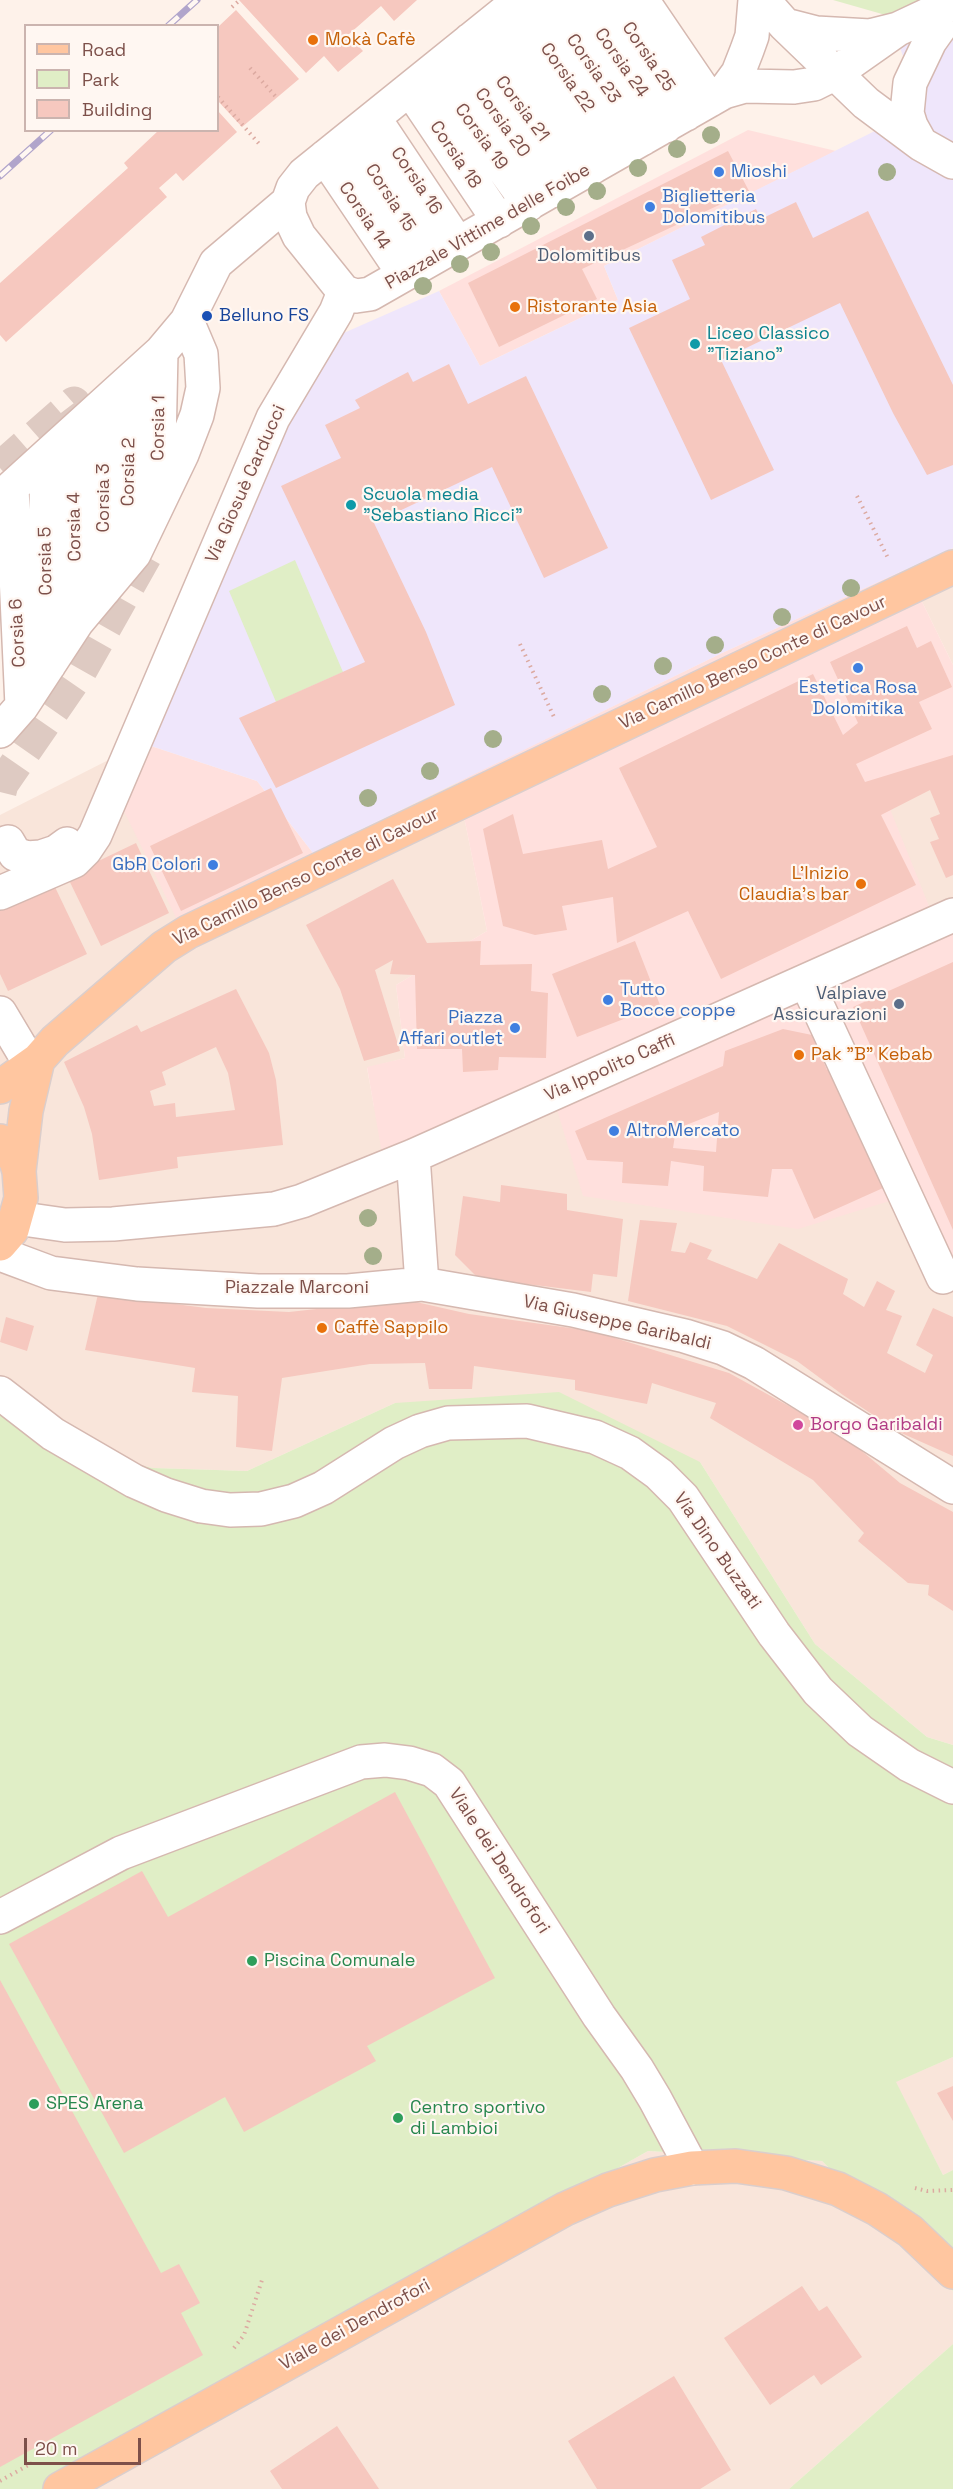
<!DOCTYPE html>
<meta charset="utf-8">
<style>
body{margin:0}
#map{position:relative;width:953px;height:2489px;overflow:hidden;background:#fef2ea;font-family:"Space Grotesk",sans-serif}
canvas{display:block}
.legend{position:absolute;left:24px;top:24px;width:195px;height:108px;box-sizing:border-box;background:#fff7f2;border:2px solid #cbb4af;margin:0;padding:8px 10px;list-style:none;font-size:18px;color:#7d504a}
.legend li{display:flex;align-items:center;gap:12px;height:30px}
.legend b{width:30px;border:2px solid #cbb4af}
.scale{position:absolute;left:24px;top:2438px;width:117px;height:27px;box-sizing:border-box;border:3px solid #7d504a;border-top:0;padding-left:8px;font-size:18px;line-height:21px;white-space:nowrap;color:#7d504a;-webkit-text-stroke:4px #fff7f2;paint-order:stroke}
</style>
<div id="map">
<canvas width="953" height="2489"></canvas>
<ul class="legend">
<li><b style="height:8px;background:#ffc6a0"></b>Road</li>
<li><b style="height:16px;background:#e0eec6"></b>Park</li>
<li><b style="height:16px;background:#f6c8bf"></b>Building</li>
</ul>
<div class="scale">20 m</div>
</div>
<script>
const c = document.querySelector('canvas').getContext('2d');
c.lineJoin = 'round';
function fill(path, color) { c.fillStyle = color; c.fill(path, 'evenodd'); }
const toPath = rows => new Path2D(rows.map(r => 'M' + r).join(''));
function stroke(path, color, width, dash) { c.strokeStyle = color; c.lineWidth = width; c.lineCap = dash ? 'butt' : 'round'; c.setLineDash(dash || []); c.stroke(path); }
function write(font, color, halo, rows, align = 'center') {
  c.font = font + ' "Space Grotesk",sans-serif'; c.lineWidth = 4.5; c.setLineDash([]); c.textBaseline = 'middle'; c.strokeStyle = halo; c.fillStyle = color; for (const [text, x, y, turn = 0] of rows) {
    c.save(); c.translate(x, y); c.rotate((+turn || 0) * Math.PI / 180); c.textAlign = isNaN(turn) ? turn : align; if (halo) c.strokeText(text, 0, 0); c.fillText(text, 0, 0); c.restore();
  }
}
fill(toPath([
 [953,548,953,665,906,569],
 [142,743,186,938,313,853,457,782,487,931,396,985,405,1058,367,1068,374,1107,555,1102,916,1193,953,1268,953,1745,927,1737,815,1644,700,1462,395,1403,247,1471,153,1468,53,1447,0,1389,0,815],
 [953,768,953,926,939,932,885,799],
 [953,2057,953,2170,943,2175,895,2082],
 [648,2151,822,2161,953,2291,953,2344,789,2489,51,2489]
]), '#f9e5da');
fill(toPath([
 [748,130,836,151,604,266,618,300,480,366,439,291],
 [906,569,953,665,953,768,886,799,939,931,953,926,953,1268,916,1193,798,1229,583,1196,555,1103,386,1177,367,1067,405,1058,396,985,487,931,457,782,722,653],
 [142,743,257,781,313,853,186,938,122,807]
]), '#ffe0dd');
fill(toPath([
 [953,0,953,548,722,653,313,853,257,781,142,743,312,347,439,291,480,366,618,300,604,266,921,108,889,16]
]), '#efe6fb');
fill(toPath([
 [833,0,940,0,889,16],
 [295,560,343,672,276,702,229,591],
 [0,1389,53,1447,153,1468,247,1471,395,1403,559,1392,700,1462,815,1644,927,1737,953,1745,953,2057,896,2082,943,2175,953,2170,953,2291,822,2161,648,2151,51,2489,0,2489],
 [953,2344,953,2489,789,2489]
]), '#e0eec6');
fill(toPath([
 [239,0,417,0,394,21,381,6,348,35,363,51,338,72,324,56,306,73],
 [236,10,299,79,242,127,218,101,218,27],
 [218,111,237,132,183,181,176,173,159,188,167,197,6,342,0,335,0,283,128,168,124,163,159,130,218,130],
 [728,151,749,191,582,269,597,299,499,347,468,283],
 [796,202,813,238,868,211,953,385,953,465,927,475,893,413,840,303,721,360,774,470,711,500,629,328,690,299,672,260,705,245,701,237,756,209,761,219],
 [449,364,468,404,526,376,608,548,544,578,492,467,374,523,426,632,455,705,276,788,239,718,365,662,281,486,341,458,325,425,360,408,355,400,408,372,413,382],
 [907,626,917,648,931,641,952,687,919,702,932,729,856,764,865,782,953,755,953,875,946,878,930,842,939,839,930,818,940,814,930,790,881,815,916,885,721,979,688,911,617,943,613,897,562,906,567,930,535,935,503,926,483,829,513,814,523,854,602,840,608,869,657,847,619,768,813,674,843,735,858,723,830,662],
 [271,788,303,853,181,911,150,846],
 [136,843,169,913,101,946,67,876],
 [393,879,427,943,481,941,480,965,532,964,531,991,548,993,546,1058,499,1057,498,1070,463,1072,462,1049,417,1049,415,975,390,974,393,960,375,970,400,1051,364,1061,340,989,306,925],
 [54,885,87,954,8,991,0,974,0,911],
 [635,941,660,1005,577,1037,552,974],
 [953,962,953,1230,853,1007],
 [236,989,269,1053,276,1080,283,1145,177,1157,178,1168,99,1180,92,1134,84,1107,64,1062,137,1025,141,1032],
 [216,1047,228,1073,235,1110,176,1117,175,1103,154,1106,150,1091,166,1085,162,1072],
 [783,1029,812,1035,827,1070,832,1069,883,1188,814,1219,792,1169,772,1169,768,1197,703,1191,704,1166,671,1161,668,1186,622,1183,623,1162,587,1160,575,1131,723,1066,725,1051],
 [719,1112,716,1152,673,1148,676,1129],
 [501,1185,567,1194,567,1210,623,1219,617,1277,593,1274,591,1292,478,1278,455,1255,463,1196,500,1202],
 [640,1220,677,1223,671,1251,685,1253,690,1242,712,1250,707,1259,757,1279,779,1243,848,1279,843,1294,864,1307,877,1281,895,1291,886,1310,902,1316,887,1353,925,1373,933,1355,916,1345,933,1308,953,1317,953,1456,899,1432,843,1395,797,1361,727,1326,628,1301],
 [98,1294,206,1308,289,1312,362,1304,416,1302,469,1314,592,1331,729,1373,845,1437,900,1483,953,1512,953,1611,928,1595,929,1585,908,1583,858,1541,864,1533,813,1480,710,1418,716,1403,652,1383,647,1404,575,1390,575,1380,474,1366,472,1389,429,1389,425,1363,370,1364,282,1378,272,1451,236,1447,238,1396,192,1392,195,1368,85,1350],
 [6,1317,34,1326,27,1351,0,1342],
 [395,1792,495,1978,367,2046,376,2061,244,2132,225,2097,124,2153,9,1944,142,1871,168,1917],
 [0,1980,161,2273,179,2264,200,2303,181,2313,203,2355,0,2467],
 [953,2086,953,2121,937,2093],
 [802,2286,819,2311,827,2306,862,2357,821,2385,814,2375,770,2405,724,2338],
 [674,2376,731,2470,700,2489,597,2489,568,2441],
 [337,2426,379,2489,282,2489,270,2471]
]), '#f6c8bf');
stroke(toPath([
 [0,468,74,403,103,441],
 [0,792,2,784,81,670,151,546]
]), '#decac2', 33, [33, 16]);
const minor = toPath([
 [520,0,304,174,293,188,288,202,290,217,299,236,344,292,356,296,370,294,724,92,745,86,794,87,814,84,834,74,898,29],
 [544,0,642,139],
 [577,0,666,126],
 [609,0,686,114],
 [642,0,710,100],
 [763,0,785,25,866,103,921,144,953,162],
 [515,4,619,152],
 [490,25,593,167],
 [785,25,816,33,870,36,898,29,953,3],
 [470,40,573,178],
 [452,55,552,191],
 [433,71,529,204],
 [410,89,499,221],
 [724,92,738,73,747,50,752,36,755,0],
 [374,118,458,244],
 [350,137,431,259],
 [921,144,911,126,907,113,910,83,930,41,953,9],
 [325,157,404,274],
 [103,406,104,590],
 [74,432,77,622],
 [47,456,45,563,49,665],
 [12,488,22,706],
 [158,493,161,352],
 [0,498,161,352,187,321,216,263,288,202],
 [127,556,131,381],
 [0,731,22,706,77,622,134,554,182,454,197,415,203,388,201,354,187,321],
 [8,842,15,854,27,858,41,857,56,852,67,844],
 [0,893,74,861,85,850,95,835,273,418,336,312,344,292],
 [806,981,943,1277],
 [0,1013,31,1065],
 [413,1156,422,1284],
 [16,1218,65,1225,113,1224,274,1209,302,1201,413,1156,953,915],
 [0,1254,51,1273,137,1284,258,1291,348,1291,422,1284,573,1310,685,1336,723,1348,754,1363,953,1487],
 [0,1393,53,1434,134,1481,166,1495,201,1506,230,1510,261,1509,294,1501,323,1488,394,1443,420,1431,448,1423,527,1421,595,1437,630,1453,659,1474,683,1498,774,1634,818,1691,860,1731,909,1765,953,1787],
 [0,1917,121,1853,361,1762,385,1760,409,1763,432,1770,449,1783,599,2016,637,2069,655,2099,692,2168]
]);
const major = toPath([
 [0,1087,38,1060,55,1041,164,947,188,932,953,567],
 [0,1141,8,1149,16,1161,19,1171,21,1198,12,1230,0,1244],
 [19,1171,26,1111,38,1060],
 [60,2489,565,2209,608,2190,655,2175,692,2168,736,2166,786,2173,838,2189,877,2209,910,2231,953,2272]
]);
stroke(minor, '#d5b8b0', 36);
stroke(major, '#dbcecc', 36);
stroke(toPath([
 [232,7,240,0],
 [250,68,277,98],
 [218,97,261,146],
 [857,496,888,558],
 [520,644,554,717],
 [915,2188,927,2191,953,2190],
 [234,2348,244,2335,263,2277],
 [0,2481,32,2463]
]), '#dcaaa1', 4, [1.5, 4.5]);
stroke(minor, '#fff', 33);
stroke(major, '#ffc6a0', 33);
const rail = toPath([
 [168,26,197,0],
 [0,176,51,130]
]);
stroke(rail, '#b1a5cb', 7);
stroke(rail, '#fff7f2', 4.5, [14]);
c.fillStyle = '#a4ae8a';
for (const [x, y] of [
 [711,135],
 [677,149],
 [638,168],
 [887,172],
 [597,191],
 [566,207],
 [531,226],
 [491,252],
 [460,264],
 [423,286],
 [851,588],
 [782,617],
 [715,645],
 [663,666],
 [602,694],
 [493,739],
 [430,771],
 [368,798],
 [368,1218],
 [373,1256]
]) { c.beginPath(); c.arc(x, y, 9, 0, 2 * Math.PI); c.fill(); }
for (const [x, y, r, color] of [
 [313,40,6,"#e8710a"],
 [719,172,6,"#3f7fe0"],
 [650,207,6,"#3f7fe0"],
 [589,236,6,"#5c6f8a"],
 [515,307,6,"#e8710a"],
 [207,316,6,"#1a4fb4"],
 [695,344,6,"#0f9aa8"],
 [351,505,6,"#0f9aa8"],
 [858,668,6,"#3f7fe0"],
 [213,865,6,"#3f7fe0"],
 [861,884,6,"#e8710a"],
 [608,1000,6,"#3f7fe0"],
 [899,1004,6,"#5c6f8a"],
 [515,1028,6,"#3f7fe0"],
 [799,1055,6,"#e8710a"],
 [614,1131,6,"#3f7fe0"],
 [322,1328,6,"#e8710a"],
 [798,1425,6,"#d1479c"],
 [252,1961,6,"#2e9e5b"],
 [34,2104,6,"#2e9e5b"],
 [398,2118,6,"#2e9e5b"]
]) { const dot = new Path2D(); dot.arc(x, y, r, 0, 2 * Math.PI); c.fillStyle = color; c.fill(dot); stroke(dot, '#fff7f2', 2); }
write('18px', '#c56008', '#fff7f2', [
 ["Mokà Cafè",325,40],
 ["Ristorante Asia",527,307],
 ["L'Inizio",849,874,"right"],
 ["Claudia's bar",849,895,"right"],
 ["Pak \"B\" Kebab",811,1055],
 ["Caffè Sappilo",334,1328]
], 'left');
write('18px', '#7d504a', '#fff7f2', [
 ["Corsia 25",648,57,56],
 ["Corsia 24",621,63,55],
 ["Corsia 23",593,69,55],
 ["Corsia 22",567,78,55],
 ["Corsia 21",522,109,53],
 ["Corsia 20",502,123,54],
 ["Corsia 19",481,137,54],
 ["Corsia 18",455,155,56],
 ["Corsia 16",416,181,56],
 ["Corsia 15",390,198,57],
 ["Corsia 14",364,216,56],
 ["Piazzale Vittime delle Foibe",488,227,-30],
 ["Corsia 1",159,428,-89],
 ["Corsia 2",129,472,-89],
 ["Via Giosuè Carducci",246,484,-66],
 ["Corsia 3",104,498,-90],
 ["Corsia 4",75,527,-91],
 ["Corsia 5",46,561,-91],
 ["Corsia 6",18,633,-93],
 ["Via Camillo Benso Conte di Cavour",753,663,-25],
 ["Via Camillo Benso Conte di Cavour",306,877,-26],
 ["Via Ippolito Caffi",610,1068,-24],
 ["Piazzale Marconi",297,1288],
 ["Via Giuseppe Garibaldi",617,1323,13],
 ["Via Dino Buzzati",717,1551,55],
 ["Viale dei Dendrofori",499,1861,57],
 ["Viale dei Dendrofori",355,2325,-29]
]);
write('18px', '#366cbe', '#fff7f2', [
 ["Mioshi",731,172],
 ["Biglietteria",662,197],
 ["Dolomitibus",662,218],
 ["Estetica Rosa",858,688,"center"],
 ["Dolomitika",858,709,"center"],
 ["GbR Colori",201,865,"right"],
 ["Tutto",620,990],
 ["Bocce coppe",620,1011],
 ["Piazza",503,1018,"right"],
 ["Affari outlet",503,1039,"right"],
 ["AltroMercato",626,1131]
], 'left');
write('18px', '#4e5e75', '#fff7f2', [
 ["Dolomitibus",589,256],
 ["Valpiave",887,994,"right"],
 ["Assicurazioni",887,1015,"right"]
]);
write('18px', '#164399', '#fff7f2', [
 ["Belluno FS",219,316]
], 'left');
write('18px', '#0d838f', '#fff7f2', [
 ["Liceo Classico",707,334],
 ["\"Tiziano\"",707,355],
 ["Scuola media",363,495],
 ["\"Sebastiano Ricci\"",363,516]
], 'left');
write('18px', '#b23c85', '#fff7f2', [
 ["Borgo Garibaldi",810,1425]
], 'left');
write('18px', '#27864d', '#fff7f2', [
 ["Piscina Comunale",264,1961],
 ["SPES Arena",46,2104],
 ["Centro sportivo",410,2108],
 ["di Lambioi",410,2129]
], 'left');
</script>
